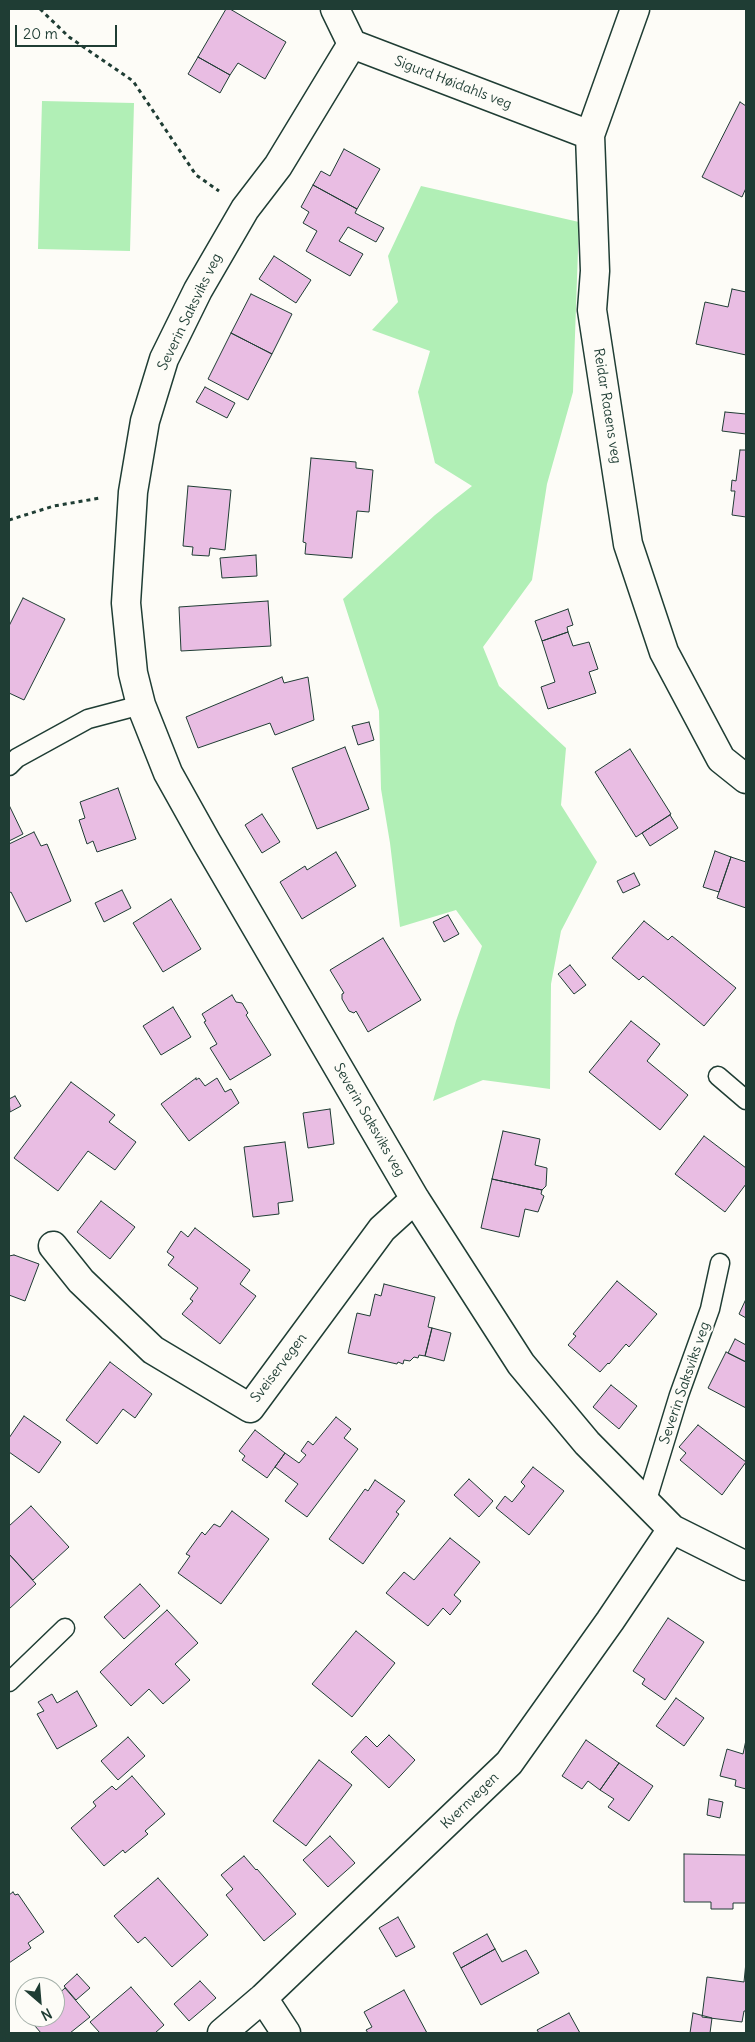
<!DOCTYPE html>
<meta charset="utf-8">
<style>
body{margin:0}
#map{position:relative;width:755px;height:2042px;overflow:hidden;background:#fdfcf7;font-family:Delius,sans-serif}
canvas{display:block}
.frame{position:absolute;inset:0;border:10px solid #1f3d34;pointer-events:none}
.north{position:absolute;left:15px;top:1977px;width:50px;height:50px;box-sizing:border-box;background:#fdfcf7;border:1px solid #a4b0a9;border-radius:50%;rotate:153deg;font-size:14px;font-weight:700;line-height:20px;text-align:center;color:#1f3d34}
.north::after{content:'';display:block;margin:auto;width:18px;height:22px;background:#1f3d34;clip-path:polygon(50% 0,100% 100%,50% 72%,0 100%)}
.scale{position:absolute;left:15px;top:25px;width:102px;height:22px;box-sizing:border-box;border:2px solid #1f3d34;border-top:0;padding-left:6px;font-size:15px;line-height:18px;white-space:nowrap;color:#1f3d34;-webkit-text-stroke:4px #fdfcf7;paint-order:stroke}
</style>
<div id="map">
<canvas width="755" height="2042"></canvas>
<div class="frame"></div>
<div class="north">N</div>
<div class="scale">20 m</div>
</div>
<script>
const c = document.querySelector('canvas').getContext('2d');
c.lineJoin = 'round';
function fill(path, color) { c.fillStyle = color; c.fill(path, 'evenodd'); }
const toPath = rows => new Path2D(rows.map(r => 'M' + r).join(''));
function stroke(path, color, width, dash) { c.strokeStyle = color; c.lineWidth = width; c.lineCap = dash ? 'butt' : 'round'; c.setLineDash(dash || []); c.stroke(path); }
function write(font, color, halo, rows, align = 'center') {
  c.font = font + ' Delius,sans-serif'; c.lineWidth = 4.5; c.setLineDash([]); c.textBaseline = 'middle'; c.strokeStyle = halo; c.fillStyle = color; for (const [text, x, y, turn = 0] of rows) {
    c.save(); c.translate(x, y); c.rotate((+turn || 0) * Math.PI / 180); c.textAlign = isNaN(turn) ? turn : align; if (halo) c.strokeText(text, 0, 0); c.fillText(text, 0, 0); c.restore();
  }
}
fill(toPath([
 [42,101,134,103,130,251,38,249],
 [421,186,579,222,573,392,547,484,532,580,483,647,499,686,566,748,561,805,597,862,561,931,551,984,550,1089,483,1080,433,1101,456,1021,482,946,456,910,400,927,390,843,381,789,379,711,343,599,435,515,472,486,435,463,418,392,430,351,372,330,398,302,388,256]
]), '#b1efb6');
const building = toPath([
 [226,9,230,9,286,42,265,79,238,63,230,75,198,57,226,9],
 [198,57,230,75,220,93,188,74,198,57],
 [740,102,746,106,746,188,742,197,702,177,740,102],
 [344,149,380,169,357,209,313,185,321,171,330,176,344,149],
 [313,185,357,209,355,213,384,228,376,242,348,227,339,241,363,254,350,276,306,251,317,231,303,223,309,212,301,207,313,185],
 [274,256,311,280,296,303,259,279,274,256],
 [732,289,746,292,746,355,696,344,705,302,728,307,732,289],
 [251,294,292,314,272,354,231,333,251,294],
 [231,333,272,354,248,400,208,379,231,333],
 [205,387,235,403,227,418,196,402,205,387],
 [725,412,746,414,746,434,722,431,725,412],
 [740,450,746,450,746,517,732,515,735,491,731,491,732,480,736,481,740,450],
 [311,458,356,462,356,468,373,470,369,512,357,511,352,558,305,554,306,543,303,542,311,458],
 [188,486,231,490,225,550,210,548,209,556,192,555,193,547,183,546,188,486],
 [256,555,257,576,222,578,220,558,256,555],
 [23,598,65,619,24,700,9,693,9,626,23,598],
 [268,601,271,646,181,651,179,607,268,601],
 [568,609,573,625,567,627,568,632,542,641,535,621,568,609],
 [568,632,573,646,589,642,598,669,589,672,596,693,548,709,541,687,555,682,542,641,568,632],
 [282,677,284,683,308,677,314,720,275,735,270,723,198,748,186,717,282,677],
 [369,722,374,740,358,745,352,726,369,722],
 [345,747,369,809,317,829,292,768,345,747],
 [630,749,671,814,636,837,595,772,630,749],
 [118,788,136,839,97,852,93,841,87,844,79,820,85,818,80,802,118,788],
 [9,805,23,834,9,841,9,805],
 [262,814,280,842,262,853,245,825,262,814],
 [670,815,678,828,650,846,642,833,670,815],
 [34,832,41,846,47,844,71,901,26,922,11,892,9,893,9,844,34,832],
 [715,851,731,857,719,892,703,887,715,851],
 [336,852,356,886,302,919,280,882,305,866,307,870,336,852],
 [731,857,746,862,746,908,717,898,731,857],
 [634,873,640,885,623,893,617,881,634,873],
 [122,890,131,908,104,922,95,903,122,890],
 [171,899,201,949,163,972,133,923,171,899],
 [448,915,459,934,444,942,433,922,448,915],
 [644,921,668,940,672,936,736,988,704,1026,643,976,639,980,612,958,644,921],
 [383,938,421,1000,368,1032,356,1011,354,1013,349,1011,342,999,342,994,344,993,330,970,383,938],
 [570,965,586,985,574,994,558,974,570,965],
 [232,995,236,1002,242,1003,248,1013,246,1015,271,1055,230,1080,210,1048,217,1044,204,1022,206,1021,202,1014,232,995],
 [173,1007,191,1037,161,1055,143,1026,173,1007],
 [631,1021,660,1044,647,1061,688,1095,660,1130,589,1072,631,1021],
 [196,1078,196,1080,199,1078,205,1086,217,1078,225,1092,231,1089,239,1103,189,1141,161,1104,196,1078],
 [71,1082,115,1115,109,1122,136,1142,115,1170,88,1151,58,1191,14,1158,71,1082],
 [15,1096,21,1106,10,1112,9,1099,15,1096],
 [330,1109,334,1144,308,1148,303,1113,330,1109],
 [503,1131,540,1139,535,1165,547,1168,546,1186,542,1190,492,1179,503,1131],
 [704,1136,746,1168,746,1184,725,1212,675,1174,704,1136],
 [285,1142,293,1201,278,1203,279,1214,253,1217,244,1147,285,1142],
 [492,1179,542,1190,541,1194,544,1196,538,1212,525,1209,519,1237,481,1228,492,1179],
 [101,1201,135,1227,110,1259,77,1232,101,1201],
 [195,1228,250,1270,240,1284,256,1296,220,1344,182,1314,193,1301,190,1299,198,1288,168,1265,174,1257,167,1252,181,1231,188,1237,195,1228],
 [14,1255,39,1264,25,1301,9,1295,9,1256,14,1255],
 [617,1281,657,1314,629,1347,626,1344,609,1364,608,1363,600,1372,568,1345,576,1336,573,1334,617,1281],
 [384,1284,435,1297,428,1327,432,1328,425,1356,419,1355,418,1358,414,1357,410,1361,404,1360,403,1364,398,1362,397,1364,348,1353,357,1313,370,1316,375,1294,381,1296,384,1284],
 [746,1299,746,1318,739,1314,746,1299],
 [432,1328,451,1333,444,1361,425,1356,432,1328],
 [735,1339,746,1345,746,1362,728,1353,735,1339],
 [726,1352,746,1362,746,1408,708,1388,726,1352],
 [110,1362,152,1394,135,1418,123,1409,97,1444,66,1420,110,1362],
 [611,1385,637,1406,619,1429,593,1407,611,1385],
 [24,1416,61,1442,39,1473,9,1452,9,1438,24,1416],
 [336,1417,351,1429,344,1438,358,1449,307,1517,285,1501,298,1484,275,1467,285,1453,299,1463,306,1455,301,1451,308,1441,313,1445,336,1417],
 [698,1425,746,1462,722,1495,680,1460,686,1453,679,1447,698,1425],
 [255,1430,285,1453,267,1478,242,1460,245,1456,239,1451,255,1430],
 [533,1467,564,1491,529,1535,496,1508,505,1496,512,1502,525,1486,521,1482,533,1467],
 [469,1479,493,1501,479,1517,454,1495,469,1479],
 [375,1480,405,1501,396,1512,399,1514,363,1564,329,1539,365,1489,368,1491,375,1480],
 [31,1506,69,1547,33,1580,9,1554,9,1526,31,1506],
 [232,1511,269,1539,221,1604,178,1573,190,1556,186,1554,202,1532,205,1535,214,1524,220,1527,232,1511],
 [450,1538,480,1562,454,1595,461,1601,450,1615,443,1608,428,1626,386,1593,404,1572,414,1580,450,1538],
 [9,1554,36,1584,9,1609,9,1554],
 [140,1584,160,1606,124,1639,104,1617,140,1584],
 [167,1610,198,1643,175,1664,190,1680,163,1704,149,1689,131,1706,100,1672,167,1610],
 [668,1618,704,1642,665,1700,642,1684,645,1679,633,1671,668,1618],
 [356,1631,395,1663,352,1717,312,1684,356,1631],
 [77,1691,97,1726,57,1749,37,1714,44,1711,38,1702,52,1694,57,1703,77,1691],
 [676,1698,704,1718,684,1746,656,1726,676,1698],
 [389,1735,415,1760,389,1788,351,1752,366,1736,377,1747,389,1735],
 [128,1737,145,1756,118,1780,101,1761,128,1737],
 [586,1740,619,1763,600,1790,588,1781,582,1789,562,1776,586,1740],
 [746,1740,746,1789,735,1786,736,1780,720,1776,727,1749,743,1754,746,1740],
 [319,1760,352,1785,306,1846,273,1821,319,1760],
 [619,1763,653,1786,629,1821,608,1807,614,1799,600,1790,619,1763],
 [132,1776,165,1814,145,1831,148,1834,125,1853,123,1850,104,1866,71,1828,96,1806,93,1802,112,1786,116,1790,132,1776],
 [709,1799,723,1802,720,1818,707,1815,709,1799],
 [330,1836,355,1863,328,1887,303,1860,330,1836],
 [684,1854,746,1855,746,1903,733,1903,733,1909,711,1909,711,1902,684,1902,684,1854],
 [244,1856,256,1870,257,1869,296,1914,264,1941,226,1895,233,1889,221,1875,244,1856],
 [158,1878,208,1935,172,1967,145,1937,138,1943,114,1916,158,1878],
 [13,1892,15,1895,18,1894,44,1932,28,1943,31,1948,9,1963,9,1895,13,1892],
 [398,1917,415,1947,396,1957,379,1928,398,1917],
 [487,1934,495,1949,461,1968,453,1953,487,1934],
 [495,1949,502,1962,526,1950,539,1973,481,2005,461,1968,495,1949],
 [746,1962,746,2011,744,2011,742,2022,702,2017,707,1977,744,1982,746,1962],
 [77,1974,90,1988,76,2000,64,1986,77,1974],
 [200,1981,216,1998,189,2021,174,2004,200,1981],
 [131,1987,164,2025,155,2033,100,2033,90,2022,131,1987],
 [65,1988,90,2017,70,2033,41,2033,29,2019,32,2017,55,2017,55,1997,65,1988],
 [404,1990,427,2033,368,2033,366,2030,372,2027,364,2012,404,1990],
 [569,2013,580,2033,539,2033,537,2030,569,2013],
 [693,2013,712,2018,710,2033,690,2033,693,2013]
]);
fill(building, '#e9bde3');
stroke(building, '#1f3d34', 1);
const service = toPath([
 [9,766,17,758,88,719,141,705],
 [718,1076,746,1100],
 [646,1503,679,1395,710,1309,720,1263],
 [9,1682,65,1628]
]);
const minor = toPath([
 [335,9,352,44,590,135],
 [635,9,590,135,595,271,592,310,628,544,664,652,721,759,746,779],
 [352,44,278,166,245,209,198,290,164,359,145,421,133,492,126,603,133,673,141,705,168,773,206,841,415,1199,521,1364,587,1443,672,1529,746,1566],
 [53,1246,81,1281,153,1350,250,1408,382,1229,415,1199],
 [263,1998,286,2033],
 [222,2033,263,1998,509,1763,610,1621,672,1529]
]);
stroke(service, '#1f3d34', 21);
stroke(minor, '#1f3d34', 31);
stroke(toPath([
 [40,9,69,37,133,81,196,175,219,191],
 [9,520,54,506,100,498]
]), '#1f3d34', 3, [4, 4]);
stroke(service, '#fdfcf7', 18);
stroke(minor, '#fdfcf7', 28);
write('14px', '#1f3d34', '#fdfcf7', [
 ["Sigurd Høidahls veg",453,83,21],
 ["Severin Saksviks veg",190,312,-64],
 ["Reidar Raaens veg",607,406,81],
 ["Severin Saksviks veg",369,1120,60],
 ["Sveiservegen",279,1368,-53],
 ["Severin Saksviks veg",685,1383,-71],
 ["Kvernvegen",470,1801,-44]
]);
</script>
